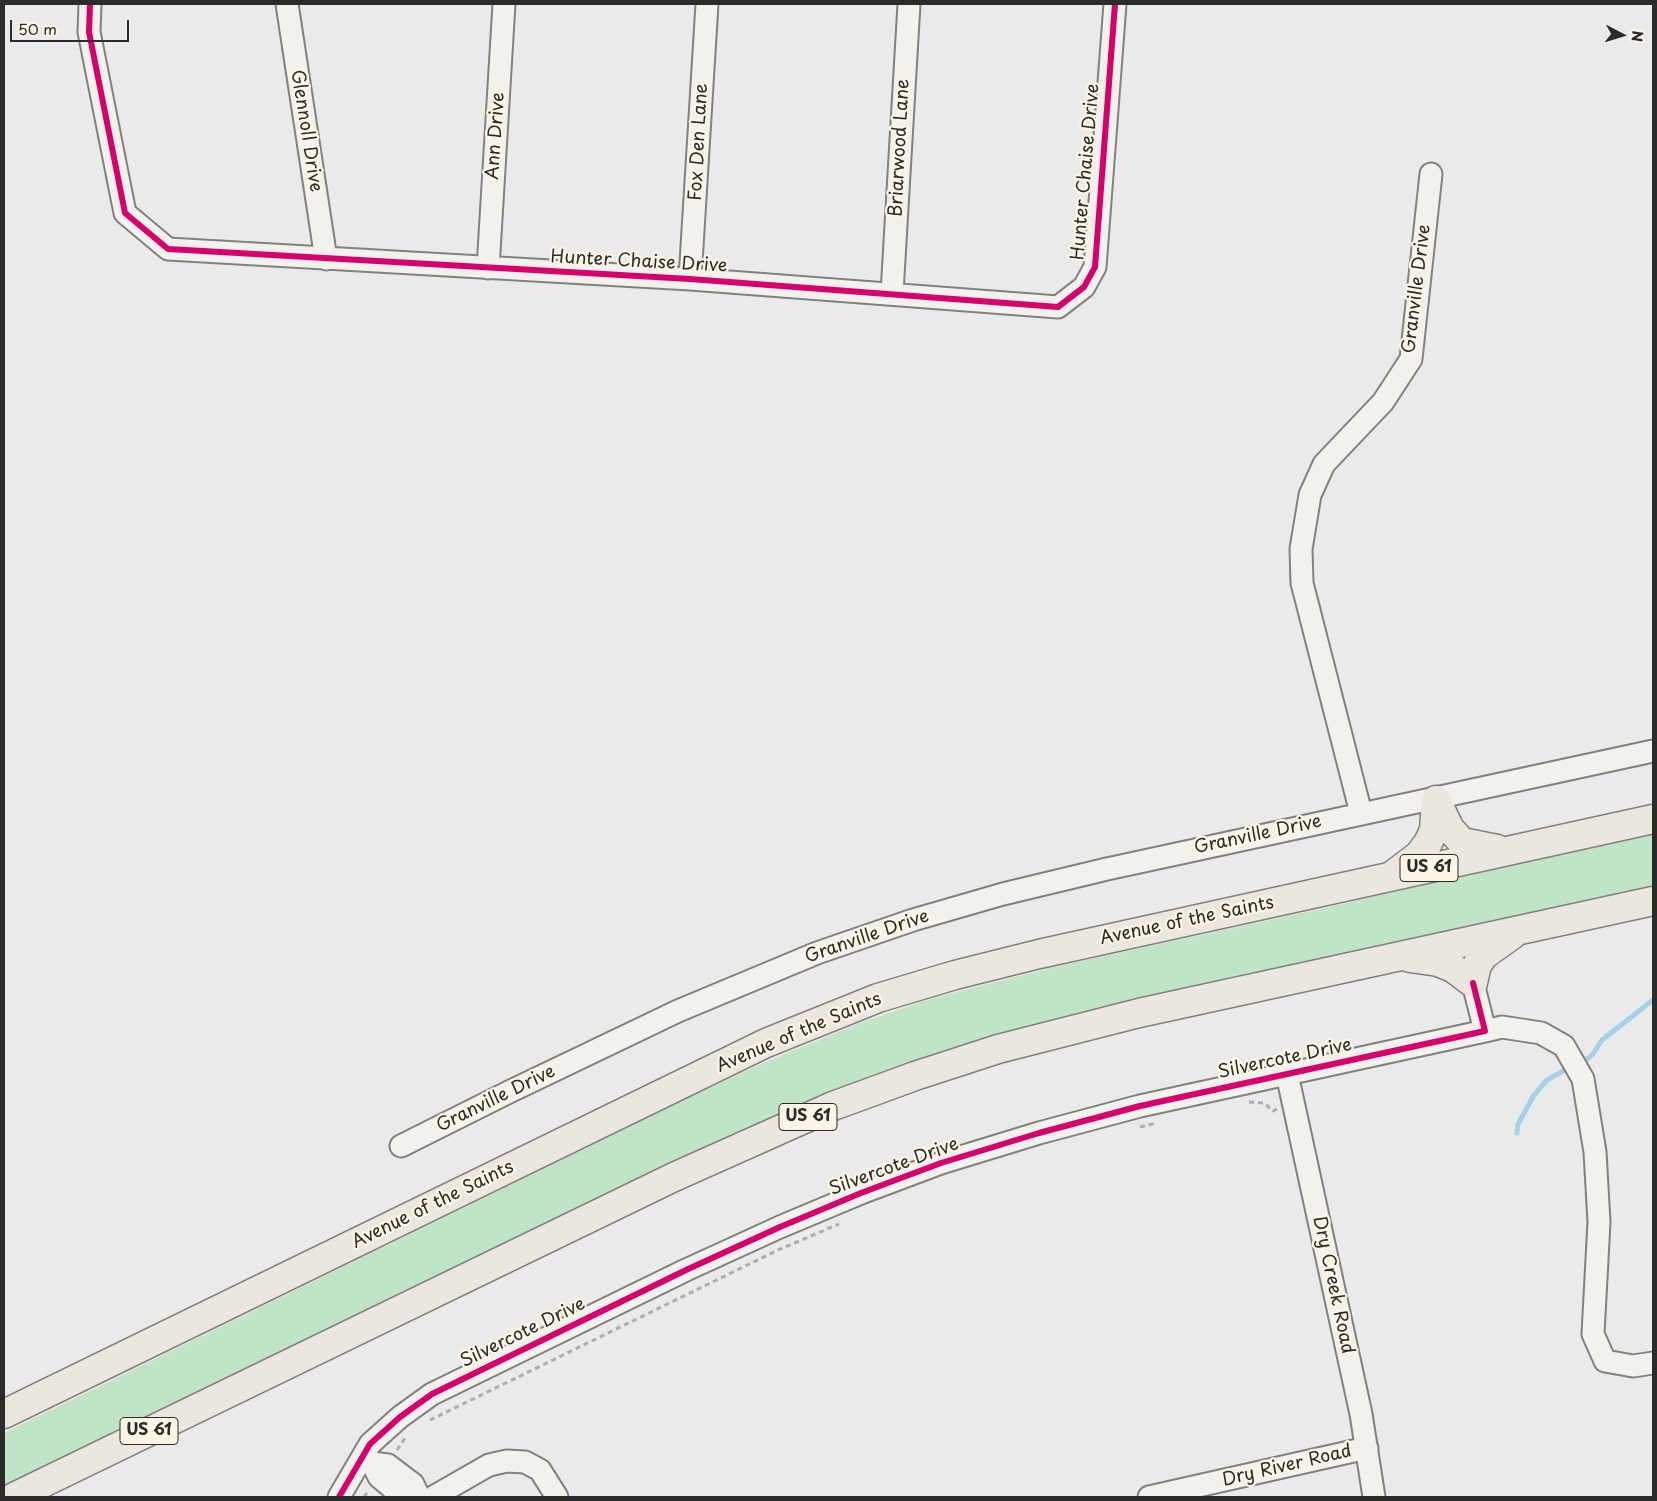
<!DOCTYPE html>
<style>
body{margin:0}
#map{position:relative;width:1657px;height:1501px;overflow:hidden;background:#eaeaea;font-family:"Playpen Sans",sans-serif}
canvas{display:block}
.frame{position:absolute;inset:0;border:5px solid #2b2b2b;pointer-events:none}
.north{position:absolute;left:1597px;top:10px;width:50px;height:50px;-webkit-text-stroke:4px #fcf5e5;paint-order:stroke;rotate:95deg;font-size:14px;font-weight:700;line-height:20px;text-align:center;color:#2b2b2b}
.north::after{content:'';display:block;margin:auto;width:18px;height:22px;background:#2b2b2b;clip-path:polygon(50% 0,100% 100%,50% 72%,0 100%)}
.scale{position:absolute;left:10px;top:20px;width:119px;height:22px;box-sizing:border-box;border:2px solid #2b2b2b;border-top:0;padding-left:6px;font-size:15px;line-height:18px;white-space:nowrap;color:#2b2b2b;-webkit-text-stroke:4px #fcf5e5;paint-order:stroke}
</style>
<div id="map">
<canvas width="1657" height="1501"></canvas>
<div class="frame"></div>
<div class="north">N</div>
<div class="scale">50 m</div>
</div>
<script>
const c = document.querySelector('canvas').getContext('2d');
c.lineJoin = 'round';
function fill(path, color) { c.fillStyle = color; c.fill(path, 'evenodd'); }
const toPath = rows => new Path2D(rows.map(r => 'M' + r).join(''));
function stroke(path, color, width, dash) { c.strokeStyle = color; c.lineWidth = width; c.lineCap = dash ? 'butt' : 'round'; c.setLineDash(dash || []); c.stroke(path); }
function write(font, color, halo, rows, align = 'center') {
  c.font = font + ' "Playpen Sans",sans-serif'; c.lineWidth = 4.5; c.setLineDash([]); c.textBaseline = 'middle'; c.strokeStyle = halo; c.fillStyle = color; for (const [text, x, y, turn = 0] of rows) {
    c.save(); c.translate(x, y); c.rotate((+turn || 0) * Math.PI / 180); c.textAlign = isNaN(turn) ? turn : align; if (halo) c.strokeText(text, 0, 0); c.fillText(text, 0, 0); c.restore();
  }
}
fill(toPath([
 [1653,831,1653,889,1231,977,997,1038,4,1490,4,1433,690,1097,768,1061,863,1022,933,998,1050,968,1334,906]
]), '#c0e4c6');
stroke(toPath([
 [1584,1062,1593,1054,1602,1040,1653,1000],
 [1517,1133,1518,1124,1534,1095,1547,1080,1563,1071]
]), '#a6cfe9', 5);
const minor = toPath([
 [90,4,89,32,125,213,168,249,690,279,1058,307,1084,287,1095,267,1115,4],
 [287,4,326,259],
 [488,268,504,4],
 [690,279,707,4],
 [892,293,909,4],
 [1361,813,1302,583,1301,549,1310,495,1324,464,1383,402,1411,359,1431,174],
 [1485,1031,1502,1027,1541,1033,1564,1046,1583,1079,1595,1152,1599,1222,1593,1334,1605,1361,1633,1366,1653,1363],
 [1287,1074,1361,1414,1374,1497],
 [401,1146,511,1091,678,1011,817,953,913,920,1003,894,1107,869,1653,751],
 [363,1456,372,1463,379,1477,403,1497],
 [372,1463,388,1465,413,1484,419,1497],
 [339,1497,370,1444,400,1417,432,1394,686,1270,780,1227,861,1193,941,1163,1039,1133,1140,1106,1485,1031,1473,983],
 [433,1497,489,1465,507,1461,525,1462,540,1470,557,1497],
 [1149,1497,1367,1448]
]);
const highway = toPath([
 [1436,800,1450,829,1462,842,1497,849],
 [1394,874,1419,855,1428,843,1434,830,1436,800],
 [1410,958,1438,962,1453,968,1473,983,1477,965,1484,955,1512,935],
 [4,1414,766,1043,878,998,955,975,1039,954,1653,819],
 [14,1497,674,1177,833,1106,915,1076,998,1049,1139,1013,1653,901]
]);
stroke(minor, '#818181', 25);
stroke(highway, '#818181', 31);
stroke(toPath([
 [1249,1102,1264,1103,1273,1111,1277,1109],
 [1140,1127,1156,1123],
 [430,1420,778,1250,839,1224],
 [397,1450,405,1438],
 [364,1497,369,1490]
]), '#aeadaa', 3, [5, 4]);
stroke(minor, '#f3f1ec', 21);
stroke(highway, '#ece7de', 28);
stroke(toPath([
 [90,4,89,32,125,213,168,249,690,279,1058,307,1084,287,1095,267,1115,4],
 [339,1497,370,1444,400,1417,432,1394,686,1270,780,1227,861,1193,941,1163,1039,1133,1140,1106,1485,1031,1473,983]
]), '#d6006c', 6);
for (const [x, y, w] of [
 [1429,868,58],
 [808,1117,58],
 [149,1431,58]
]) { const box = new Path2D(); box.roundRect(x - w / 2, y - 13.5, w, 27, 4); c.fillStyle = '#fcf5e5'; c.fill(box); stroke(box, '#2b2b2b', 1); }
write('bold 16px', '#2b2b2b', null, [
 ["US 61",1429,868],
 ["US 61",808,1117],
 ["US 61",149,1431]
]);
write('18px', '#2b2b2b', '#fcf5e5', [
 ["Glennoll Drive",306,131,81],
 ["Ann Drive",496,136,-86],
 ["Fox Den Lane",699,142,-87],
 ["Briarwood Lane",900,148,-87],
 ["Hunter Chaise Drive",1086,172,-85],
 ["Hunter Chaise Drive",639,262,3],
 ["Granville Drive",1417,289,-83],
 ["Granville Drive",1258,835,-12],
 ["Avenue of the Saints",1187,921,-12],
 ["Granville Drive",867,937,-19],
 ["Avenue of the Saints",799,1033,-23],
 ["Silvercote Drive",1285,1059,-12],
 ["Granville Drive",496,1099,-26],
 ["Silvercote Drive",894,1167,-20],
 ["Avenue of the Saints",433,1205,-26],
 ["Dry Creek Road",1333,1285,78],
 ["Silvercote Drive",523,1333,-26],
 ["Dry River Road",1287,1466,-13]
]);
</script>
